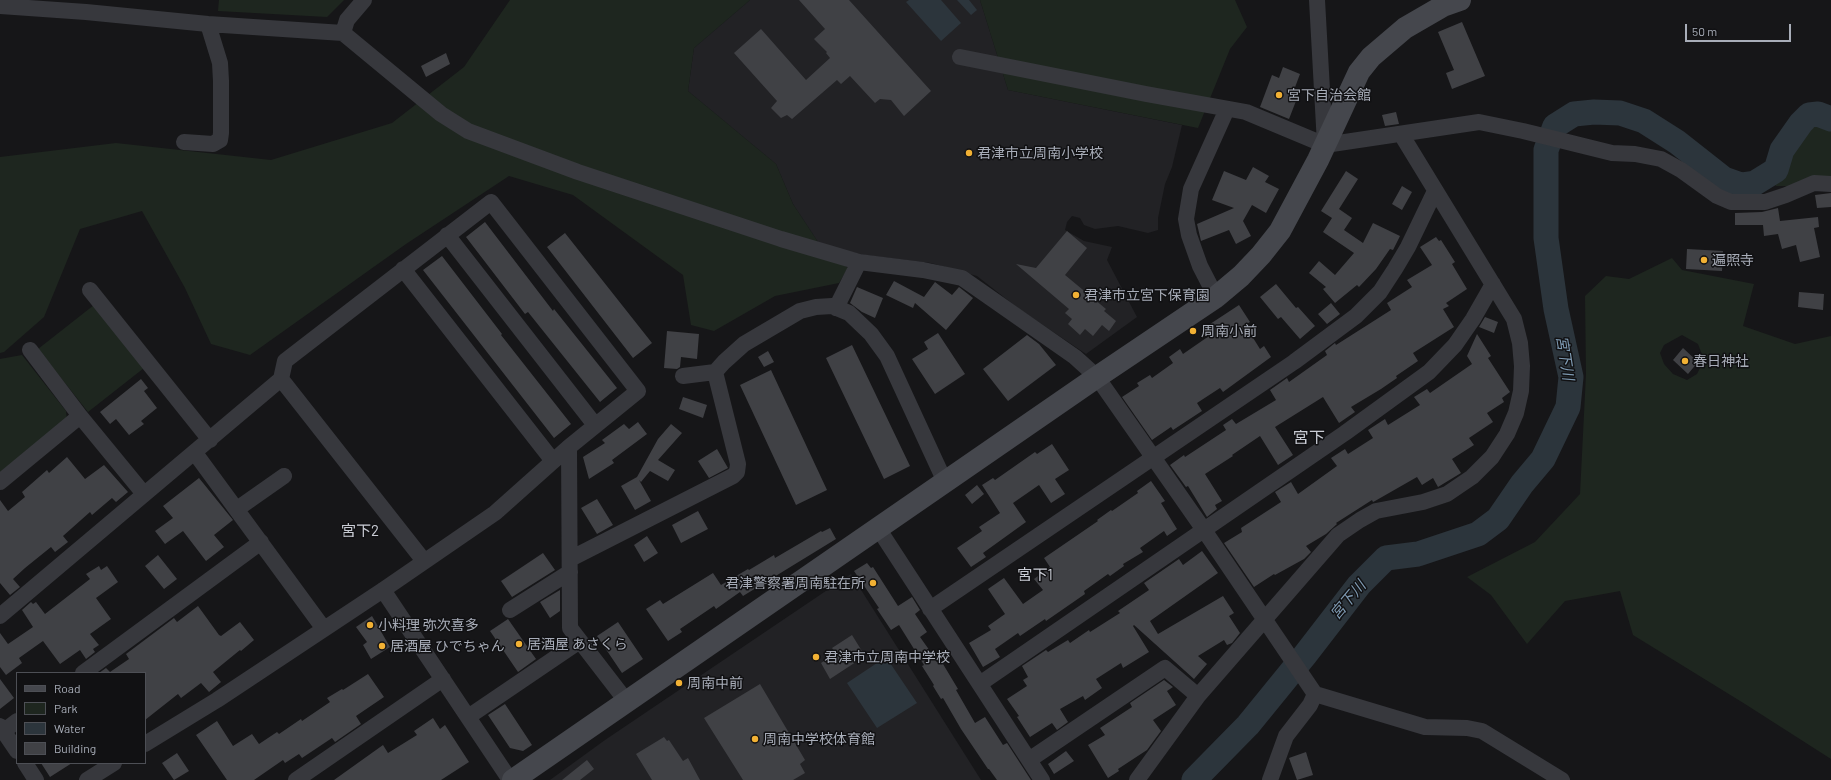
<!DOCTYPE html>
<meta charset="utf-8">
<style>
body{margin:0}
#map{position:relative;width:1831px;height:780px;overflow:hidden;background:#161618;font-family:Barlow,sans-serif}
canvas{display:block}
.legend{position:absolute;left:16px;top:672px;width:130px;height:92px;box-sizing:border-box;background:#111113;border:1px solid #4d4f55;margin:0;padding:5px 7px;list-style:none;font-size:12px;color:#a8adb8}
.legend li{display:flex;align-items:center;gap:8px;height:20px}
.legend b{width:20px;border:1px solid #4d4f55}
.scale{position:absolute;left:1685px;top:24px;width:106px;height:18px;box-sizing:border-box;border:2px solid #a8adb8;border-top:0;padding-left:5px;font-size:12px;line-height:14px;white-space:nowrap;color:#a8adb8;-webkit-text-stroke:3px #111113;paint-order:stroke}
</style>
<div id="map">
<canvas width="1831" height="780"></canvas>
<ul class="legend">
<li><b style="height:5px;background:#45474d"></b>Road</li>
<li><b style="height:11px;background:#1e261f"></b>Park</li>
<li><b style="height:11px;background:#2c353c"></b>Water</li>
<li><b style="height:11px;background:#404145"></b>Building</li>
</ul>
<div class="scale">50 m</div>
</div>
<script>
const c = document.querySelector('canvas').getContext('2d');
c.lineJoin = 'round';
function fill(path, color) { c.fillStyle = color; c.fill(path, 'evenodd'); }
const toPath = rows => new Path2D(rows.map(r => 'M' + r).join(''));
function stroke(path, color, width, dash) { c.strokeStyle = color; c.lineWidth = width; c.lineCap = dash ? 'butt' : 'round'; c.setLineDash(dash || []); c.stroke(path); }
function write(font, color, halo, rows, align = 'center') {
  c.font = font + ' Barlow,"Noto Sans JP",sans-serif'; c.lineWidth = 3; c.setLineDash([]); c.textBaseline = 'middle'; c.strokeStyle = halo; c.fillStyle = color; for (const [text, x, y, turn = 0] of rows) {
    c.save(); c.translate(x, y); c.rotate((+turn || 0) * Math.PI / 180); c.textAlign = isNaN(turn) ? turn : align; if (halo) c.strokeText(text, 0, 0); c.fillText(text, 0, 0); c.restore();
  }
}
fill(toPath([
 [750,0,980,0,1008,90,1182,125,1172,167,1165,184,1158,218,1158,230,1148,233,1118,226,1095,229,1084,225,1080,218,1072,216,1067,222,1065,230,1084,241,1112,247,1107,260,1137,317,1086,354,1019,309,977,276,931,263,865,255,820,245,793,204,776,164,688,91,694,48],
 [851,574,981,780,550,780,605,740]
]), '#222225');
fill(toPath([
 [219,0,344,0,327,17,218,11],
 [510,0,750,0,694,48,688,91,776,164,793,204,820,245,848,268,839,283,775,296,714,331,691,325,683,275,573,195,509,176,406,244,250,355,211,344,185,288,142,211,80,229,44,317,4,352,0,353,0,157,116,143,271,160,392,123,464,67],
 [980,0,1235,0,1247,27,1230,49,1198,128,1008,90],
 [1817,112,1831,118,1831,186,1776,186,1767,175,1774,140,1800,115],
 [1672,258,1682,270,1754,284,1743,326,1795,344,1831,336,1831,759,1745,704,1633,635,1620,591,1565,601,1527,644,1491,595,1467,577,1535,542,1580,494,1586,374,1585,296,1606,276,1629,279],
 [1682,335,1698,344,1704,360,1697,374,1687,380,1673,374,1664,364,1660,353,1664,345],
 [94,305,144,368,88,412,38,349],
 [22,355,66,411,67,421,0,475,0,359]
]), '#1e261f');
fill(toPath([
 [909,0,941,0,961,23,941,41,906,2],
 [957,0,969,0,977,10,971,15],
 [886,657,917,703,877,728,847,683]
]), '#2c353c');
stroke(toPath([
 [1194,780,1248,725,1305,655,1359,585,1386,558,1418,554,1478,534,1498,519,1522,484,1543,459,1568,407,1571,377,1556,309,1546,238,1546,150,1555,126,1574,114,1594,112,1620,113,1644,121,1677,142,1724,179,1741,185,1755,183,1776,170,1782,150,1801,123,1809,115,1818,114,1831,119]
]), '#2c353c', 25);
fill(toPath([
 [799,0,849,0,931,91,904,116,891,100,880,99,875,103,850,76,841,84,837,80,792,119,787,115,781,118,771,108,777,101,734,53,761,29,806,80,830,58,826,53,827,52,814,39,825,29],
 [1462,22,1485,76,1452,89,1446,73,1454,70,1438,32],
 [446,53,450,64,426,77,421,66],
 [1283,67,1300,74,1294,90,1295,91,1293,99,1296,101,1289,119,1260,107,1272,75,1279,78],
 [1396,112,1399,124,1385,126,1382,115],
 [1253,167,1269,176,1265,182,1279,189,1266,213,1252,205,1243,221,1251,236,1236,244,1229,230,1201,241,1197,224,1234,208,1212,200,1224,171,1246,180],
 [1346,171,1358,179,1339,209,1352,218,1344,230,1363,243,1373,223,1400,236,1393,250,1390,249,1376,269,1359,287,1357,285,1335,303,1323,289,1326,287,1309,273,1319,261,1335,275,1354,253,1323,232,1332,218,1321,211],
 [1402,186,1412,192,1402,210,1392,204],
 [1831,193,1831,207,1817,208,1815,195],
 [1778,208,1780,221,1818,217,1819,227,1814,228,1820,257,1800,262,1796,245,1782,249,1778,234,1764,236,1763,225,1735,225,1735,213,1762,212],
 [485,222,553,311,554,309,617,388,600,402,528,312,525,314,466,237],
 [1067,231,1087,248,1065,275,1106,309,1104,311,1116,321,1109,331,1102,325,1093,336,1085,329,1080,335,1068,324,1072,319,1065,313,1069,309,1016,264,1036,268],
 [565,233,652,343,633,358,547,247],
 [1436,237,1439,241,1441,240,1455,262,1452,264,1467,289,1446,303,1449,306,1443,309,1454,327,1413,353,1418,361,1396,376,1397,378,1381,389,1351,407,1355,412,1339,423,1323,397,1275,427,1293,455,1278,465,1260,436,1232,455,1233,456,1205,474,1222,501,1215,505,1217,509,1207,517,1188,486,1186,487,1170,465,1184,455,1185,457,1226,430,1223,425,1232,419,1236,424,1276,400,1270,390,1287,378,1289,382,1327,355,1325,351,1335,343,1336,345,1391,310,1387,303,1412,287,1407,280,1432,265,1420,247],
 [1687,249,1723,251,1722,271,1686,269],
 [442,256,502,334,501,335,571,424,554,438,423,270],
 [894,281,924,297,935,282,952,295,959,287,973,298,946,330,915,303,913,308,886,295],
 [1276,284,1296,308,1298,307,1315,326,1300,339,1281,317,1278,319,1260,297],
 [857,287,883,298,875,318,862,312,850,303],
 [1799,292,1824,294,1823,310,1798,307],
 [1331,303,1340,314,1327,324,1318,314],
 [1239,305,1250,322,1245,325,1260,349,1264,346,1271,357,1223,392,1220,388,1197,403,1202,411,1173,430,1171,427,1152,440,1122,397,1139,386,1137,383,1150,375,1152,378,1173,363,1169,357,1180,349,1183,354,1209,336,1204,328],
 [1485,317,1498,322,1494,333,1479,327],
 [667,331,699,334,697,359,681,357,680,367,677,369,664,368],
 [938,333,965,374,935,394,912,359,928,349,924,342],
 [1477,334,1491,356,1488,358,1510,392,1502,398,1504,402,1487,413,1493,422,1469,438,1474,445,1452,459,1461,473,1438,487,1433,478,1422,485,1417,477,1375,501,1373,502,1372,500,1336,523,1337,524,1326,534,1306,546,1311,552,1304,559,1275,575,1274,574,1254,587,1224,543,1242,532,1241,528,1281,502,1275,492,1291,482,1298,494,1337,466,1331,458,1345,449,1348,454,1373,438,1368,430,1385,419,1388,425,1420,405,1414,397,1427,389,1430,393,1472,364,1467,356],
 [1027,335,1039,344,1056,365,1008,401,983,369],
 [852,345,910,466,884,479,826,358],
 [1683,348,1698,362,1688,374,1673,360],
 [768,351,774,362,764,367,758,357],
 [771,370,827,490,796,505,740,385],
 [141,379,148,388,144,391,157,408,141,421,144,424,129,435,116,419,110,424,100,412],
 [683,397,707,405,703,418,679,409],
 [638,422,647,434,612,460,614,463,589,479,583,457,605,443,602,440,624,424,629,429],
 [671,424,682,433,658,460,675,470,668,481,650,471,641,482,639,480,651,501,635,510,621,486,637,477,658,439],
 [1052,444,1069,470,1055,479,1065,494,1051,503,1039,485,1013,503,1026,522,983,553,986,557,971,567,957,548,982,531,979,527,1000,513,982,485,993,478,995,480,1035,452,1037,454],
 [717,449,728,468,709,478,698,461],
 [67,457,85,479,104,465,128,492,116,502,112,498,92,515,90,512,63,536,68,542,55,552,51,547,25,568,13,579,20,587,10,595,0,583,0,500,8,511,25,497,22,492,47,470,49,473],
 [199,478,233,520,214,535,224,547,206,561,183,531,165,544,155,531,173,518,163,506],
 [1151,481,1165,501,1161,503,1177,529,1167,536,1164,531,1140,548,1143,552,1123,564,1124,566,1110,576,1108,574,1084,591,1085,594,1046,621,1045,619,1020,636,1018,633,995,649,1000,657,983,667,969,643,991,630,988,626,1005,614,988,589,1004,578,1023,604,1043,590,1034,579,1050,567,1044,558,1098,521,1097,520,1111,510,1112,511,1138,493,1137,491],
 [977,485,984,494,972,504,965,495],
 [597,499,613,525,597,534,581,508],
 [698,511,708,529,681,543,672,525],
 [830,528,836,539,743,596,740,592,716,609,714,606,680,629,682,632,668,641,646,609,660,600,663,604,713,573,721,585,748,569,749,570,774,555,775,558,821,531,822,532],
 [647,536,658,553,644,562,634,545],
 [1202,551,1218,573,1150,621,1158,634,1223,596,1234,613,1229,616,1240,633,1232,643,1227,645,1224,640,1198,656,1207,664,1194,679,1134,625,1133,626,1149,652,1123,668,1121,663,1096,679,1102,688,1085,700,1083,696,1060,709,1068,722,1057,730,1052,723,1030,737,1017,717,1019,716,1007,699,1027,686,1023,680,1028,677,1022,666,1046,650,1048,652,1068,640,1070,643,1089,630,1090,632,1120,613,1118,611,1149,590,1144,583,1179,559,1183,565],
 [543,553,555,570,512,597,501,581],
 [158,555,177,579,164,589,145,566],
 [867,563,871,568,873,567,898,606,912,597,920,610,915,614,927,632,920,637,935,658,937,656,943,664,958,689,956,690,975,723,985,717,1003,745,1007,743,1031,780,997,780,989,769,988,769,961,729,943,698,941,699,933,686,934,685,922,666,924,665,899,625,891,630,877,609,879,608,854,571],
 [99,566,101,570,107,566,118,582,96,598,111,619,90,634,99,645,93,649,95,652,86,659,80,650,60,664,43,641,19,658,22,663,6,675,0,667,0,633,8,644,33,627,22,610,31,602,33,604,36,602,45,614,90,579,86,574],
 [560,590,560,611,550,618,540,602],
 [198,606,219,635,221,636,240,622,254,640,241,651,240,650,213,672,221,682,209,692,201,683,181,698,178,694,145,720,145,673,99,673,106,668,110,672,129,659,126,654,174,618,177,622],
 [372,616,390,647,371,659,363,645,367,642,356,627],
 [508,619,536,659,518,672,490,631],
 [618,622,643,659,622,673,597,636],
 [852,635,865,656,830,679,821,663,836,653,832,648],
 [368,674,384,697,356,716,361,724,335,742,332,738,302,758,299,754,285,763,283,760,254,780,227,780,196,735,217,721,233,746,252,734,259,744,277,732,279,734,301,719,302,721,330,702,327,698,342,689,343,690],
 [0,679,14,698,0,709],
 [1164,680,1173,687,1167,691,1176,705,1153,720,1161,731,1147,750,1118,769,1119,771,1108,778,1088,745,1105,735,1100,728,1132,707,1130,703],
 [760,684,805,760,800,764,805,773,793,780,743,780,704,718],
 [505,704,532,745,523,751,510,748,488,715],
 [433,718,440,729,445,725,469,762,441,780,334,780,383,745,388,753,417,735,414,731],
 [664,737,667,741,669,740,683,761,688,758,700,780,652,780,636,754],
 [1066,751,1074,761,1054,774,1048,764],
 [1306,752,1313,775,1297,780,1289,758],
 [177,753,189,771,174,780,162,763],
 [587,760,594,769,580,780,562,780],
 [41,763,72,763,50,777]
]), '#404145');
stroke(toPath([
 [1317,0,1325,144],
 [0,6,86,12,208,24,343,33,441,114,468,131,578,172,781,239,859,262,923,270,962,278,1075,357,1097,377,1204,530,1315,694,1425,727,1467,728,1482,731,1562,780],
 [343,33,347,20,364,0],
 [960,57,1146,94,1246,112,1325,145,1479,122,1523,131,1612,153,1635,154,1661,159,1681,170,1717,196,1731,202,1765,202,1786,195,1814,183,1831,184],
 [184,142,213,144,220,140,221,133,221,81,220,63,208,24],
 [447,235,595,425],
 [403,269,553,461],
 [90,290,210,440],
 [1216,297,1200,266,1189,235,1186,219,1191,189,1227,109],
 [836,308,859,262],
 [30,350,80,416,144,494],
 [683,376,715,372],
 [281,379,424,561],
 [569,447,570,628,627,702],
 [195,453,324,629],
 [0,482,80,416],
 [237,509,284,476],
 [878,528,1042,780],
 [570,559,733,476,737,472,738,464,715,372,724,362,744,344,800,311,816,307,832,306,849,313,871,334,887,356,945,482],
 [383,590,510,780],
 [930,609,1294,362,1356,316,1380,292,1395,269,1408,247,1435,191],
 [510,610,570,572],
 [0,616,281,379,285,361,491,202,638,391,569,447,495,513,383,590,217,700,145,744],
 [83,673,261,542],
 [981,683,1345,433,1429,372,1455,345,1473,319,1493,284],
 [468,717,580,641],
 [0,726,17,751],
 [4,731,17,721],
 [1029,760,1165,668,1198,696],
 [25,763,36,780],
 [87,780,114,763],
 [296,780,443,679],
 [1137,780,1198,696,1338,535,1360,520,1376,511,1423,502,1447,494,1472,477,1492,457,1507,434,1516,413,1521,391,1522,366,1520,343,1514,319,1401,134],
 [1270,780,1286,736,1310,705,1315,694]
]), '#37383d', 16);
stroke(toPath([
 [513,780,1097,377,1216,297,1241,276,1261,255,1280,231,1318,160,1359,72,1371,57,1405,28,1443,6,1460,0]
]), '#45474d', 22);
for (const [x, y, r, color] of [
 [1279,95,4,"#f2b134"],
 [969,153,4,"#f2b134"],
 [1704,260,4,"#f2b134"],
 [1076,295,4,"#f2b134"],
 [1193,331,4,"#f2b134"],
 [1685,361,4,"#f2b134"],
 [873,583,4,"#f2b134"],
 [370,625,4,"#f2b134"],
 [519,644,4,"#f2b134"],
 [382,646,4,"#f2b134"],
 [816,657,4,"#f2b134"],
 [679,683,4,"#f2b134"],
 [755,739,4,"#f2b134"]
]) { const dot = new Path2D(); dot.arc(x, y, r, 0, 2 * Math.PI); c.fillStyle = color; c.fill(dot); stroke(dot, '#111113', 1.5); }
write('14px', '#a8adb8', '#111113', [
 ["宮下自治会館",1287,95],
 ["君津市立周南小学校",977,153],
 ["遍照寺",1712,260],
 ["君津市立宮下保育園",1084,295],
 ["周南小前",1201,331],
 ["春日神社",1693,361],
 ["君津警察署周南駐在所",865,583,"right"],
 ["小料理 弥次喜多",378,625],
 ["居酒屋 あさくら",527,644],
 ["居酒屋 ひでちゃん",390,646],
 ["君津市立周南中学校",824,657],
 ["周南中前",687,683],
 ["周南中学校体育館",763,739]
], 'left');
write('italic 15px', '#7f9bb3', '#111113', [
 ["宮下川",1565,358,81],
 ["宮下川",1348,600,-50]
]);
write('15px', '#c9ccd4', '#111113', [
 ["宮下2",360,531],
 ["宮下1",1035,575]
]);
write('16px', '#c9ccd4', '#111113', [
 ["宮下",1309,438]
]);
</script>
